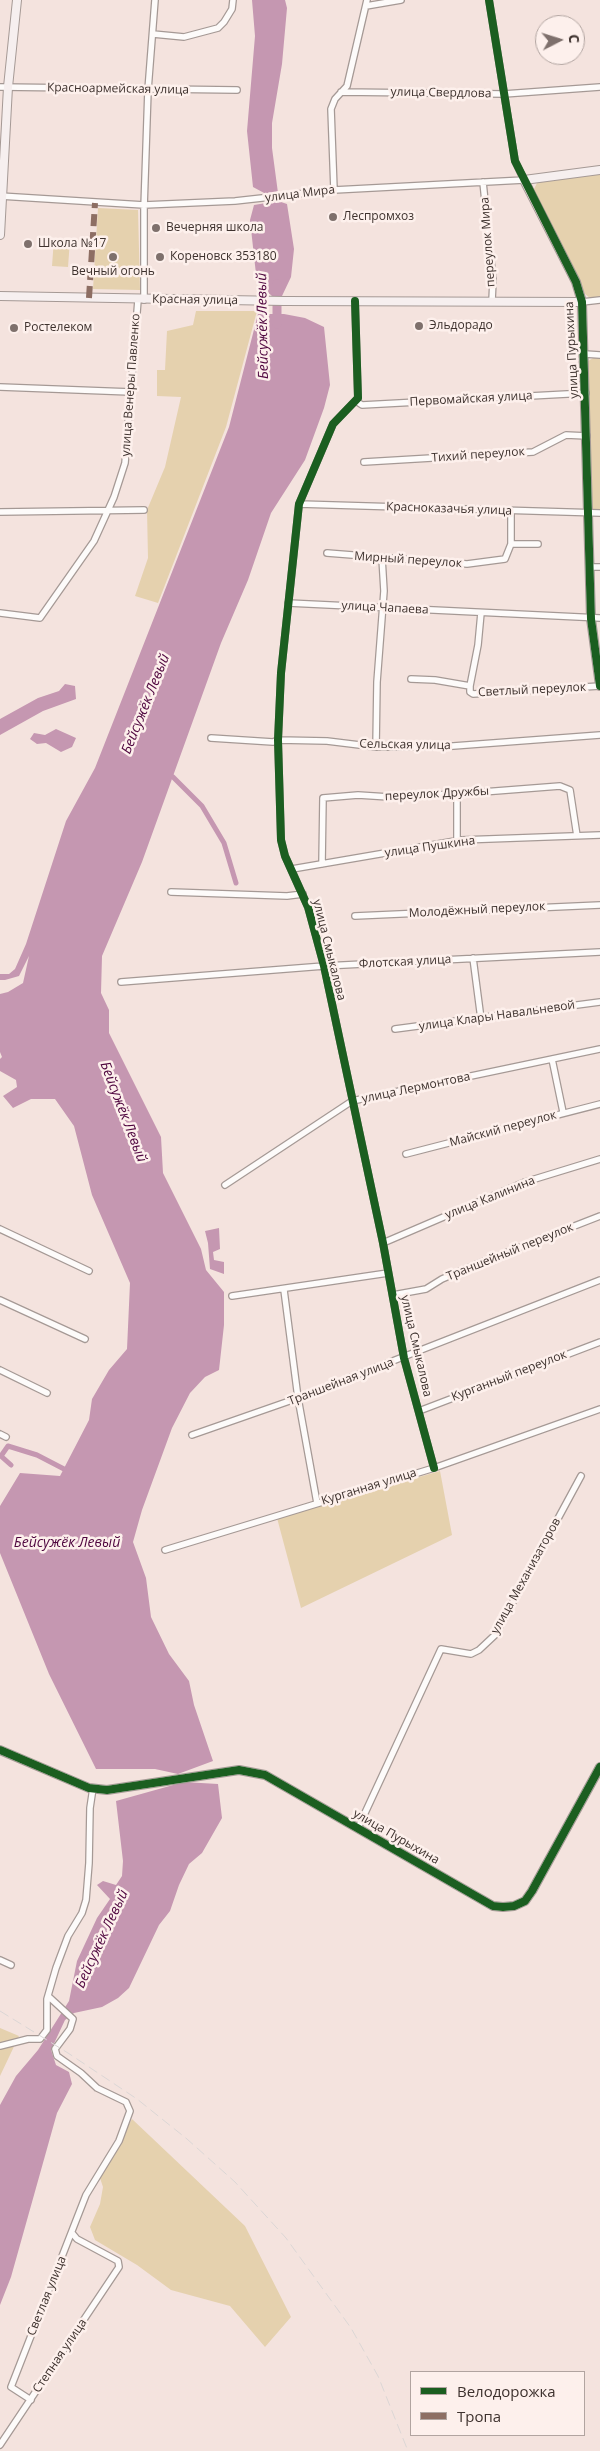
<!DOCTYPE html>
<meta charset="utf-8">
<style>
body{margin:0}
#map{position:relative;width:600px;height:2451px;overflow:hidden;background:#f4e3de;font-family:"Open Sans",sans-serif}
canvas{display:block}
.legend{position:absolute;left:410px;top:2371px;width:175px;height:65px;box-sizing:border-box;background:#fdf0ec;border:1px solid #b1a4a0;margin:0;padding:6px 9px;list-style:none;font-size:15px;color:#3e322e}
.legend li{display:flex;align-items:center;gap:10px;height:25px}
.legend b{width:25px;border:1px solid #b1a4a0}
.north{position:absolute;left:535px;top:15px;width:50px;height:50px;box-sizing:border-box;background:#fdf0ec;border:1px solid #b1a4a0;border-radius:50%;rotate:85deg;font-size:14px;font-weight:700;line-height:20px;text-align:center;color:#3e322e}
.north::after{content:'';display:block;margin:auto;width:18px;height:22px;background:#7e706c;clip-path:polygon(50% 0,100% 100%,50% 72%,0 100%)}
</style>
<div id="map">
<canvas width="600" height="2451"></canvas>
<ul class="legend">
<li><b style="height:6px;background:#1b5e20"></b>Велодорожка</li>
<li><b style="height:6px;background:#8d6e63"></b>Тропа</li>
</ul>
<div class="north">С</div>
</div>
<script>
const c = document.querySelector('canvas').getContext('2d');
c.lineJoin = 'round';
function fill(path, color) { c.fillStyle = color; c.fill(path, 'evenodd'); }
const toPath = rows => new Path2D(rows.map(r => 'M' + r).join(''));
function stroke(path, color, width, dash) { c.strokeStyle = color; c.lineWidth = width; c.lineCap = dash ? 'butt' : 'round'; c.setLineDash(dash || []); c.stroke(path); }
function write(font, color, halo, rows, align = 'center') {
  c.font = font + ' "Open Sans",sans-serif'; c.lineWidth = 5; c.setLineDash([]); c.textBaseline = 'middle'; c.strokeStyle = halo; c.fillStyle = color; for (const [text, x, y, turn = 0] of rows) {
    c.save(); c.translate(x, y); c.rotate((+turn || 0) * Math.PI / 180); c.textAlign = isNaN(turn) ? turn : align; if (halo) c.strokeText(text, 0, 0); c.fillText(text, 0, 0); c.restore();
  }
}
fill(toPath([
 [600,172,600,298,590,298,585,294,562,248,561,243,533,191,538,181],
 [98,208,138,210,140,290,93,289],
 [54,239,70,240,68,267,52,266],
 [196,311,257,311,226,427,158,603,135,596,148,558,147,510,165,467,181,397,157,396,157,370,165,370,167,331,193,325],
 [595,357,600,358,600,511,592,511,588,361],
 [440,1471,452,1535,301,1608,277,1518],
 [0,2028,19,2036,0,2076],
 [132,2119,245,2226,291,2317,265,2347,230,2306,171,2290,137,2265,95,2240,90,2227,100,2204,103,2187,99,2175]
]), '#e5d1ae');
fill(toPath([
 [252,0,285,0,287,8,282,64,272,123,272,148,278,193,266,194,253,187,247,131,255,36],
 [278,201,287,204,294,249,291,277,282,296,272,296,257,283,250,220,254,205],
 [258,314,284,314,305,318,324,327,330,385,324,408,305,460,271,513,248,580,221,643,142,862,102,956,101,993,109,1010,109,1033,161,1137,163,1173,201,1249,206,1270,224,1292,224,1325,219,1370,205,1377,190,1393,172,1428,142,1510,133,1542,146,1578,151,1617,169,1654,189,1681,194,1705,213,1761,178,1774,155,1769,96,1769,49,1674,0,1553,0,1506,20,1473,60,1476,89,1420,92,1399,109,1370,127,1349,130,1283,92,1195,74,1126,55,1099,31,1099,13,1108,3,1096,17,1087,16,1080,0,1071,0,1059,2,1057,0,1052,0,994,8,992,23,983,29,956,19,976,5,980,0,980,0,974,9,974,15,969,26,944,66,821,95,768,229,427],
 [65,684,75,686,76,699,43,711,0,735,0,719,38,698,59,691],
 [56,729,76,738,72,747,61,752,46,743,37,744,30,739,34,733,45,735],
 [219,1228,220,1249,213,1252,214,1260,224,1262,224,1274,210,1269,208,1243,205,1231],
 [184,1782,218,1784,222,1818,202,1853,189,1864,179,1885,170,1911,159,1925,129,1988,118,1998,102,2007,74,2013,65,2020,51,2050,56,2065,69,2072,72,2084,57,2113,11,2277,0,2305,0,2105,16,2076,38,2050,69,2001,77,1961,97,1918,110,1899,97,1885,103,1881,116,1885,122,1876,123,1861,116,1801]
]), '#c597b1');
stroke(toPath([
 [173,777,202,806,224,843,236,883],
 [11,1465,1,1456,8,1446,37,1455,64,1469]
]), '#c597b1', 5);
stroke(toPath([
 [277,284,277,324]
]), '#c597b1', 9);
const street = toPath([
 [366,6,401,0],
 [153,34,184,37,218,28,224,22,232,9,233,0],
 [0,87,237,90],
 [341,92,504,94,600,87],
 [483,182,493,280,492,301],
 [334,190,331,109,335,99,347,86,367,0],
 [0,196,144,205,235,201,334,190,524,180,515,161,489,0],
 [144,300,144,208,148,90,155,0],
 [355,301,358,398,333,424,299,504,281,673,278,740,281,840,285,856,308,907,324,966,383,1243,404,1358,434,1468],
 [582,302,600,300],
 [585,354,600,355],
 [0,387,131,392],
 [356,401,362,405,586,393],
 [364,462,533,452,566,435,587,436],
 [299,504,600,513],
 [0,512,144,510],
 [511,544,511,511],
 [327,553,467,564,505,559,511,544,538,544],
 [590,567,600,567],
 [288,603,600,618],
 [0,613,40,618,94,541,114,497,125,463,138,300],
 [411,679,435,680,470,686,470,692,473,694,600,686],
 [470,686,478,645,481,613],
 [211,738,273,742,278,740,327,741,376,747,440,747,600,735],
 [376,747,377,682,384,591,382,558],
 [457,841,457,794],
 [322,864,323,798,358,795,389,797,457,794,560,786,570,790,577,836],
 [292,869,461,840,600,835],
 [171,892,287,896,303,894],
 [355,916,600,905],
 [473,958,481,1019],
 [121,982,324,966,600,952],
 [395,1029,600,1002],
 [552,1059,563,1112],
 [406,1154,600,1104],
 [225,1185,352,1101,600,1049],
 [0,1229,89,1271],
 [383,1243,525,1182,600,1159],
 [284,1290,298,1398,317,1503],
 [393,1295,426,1289,442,1279,477,1264,600,1216],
 [232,1296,388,1273],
 [0,1300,85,1339],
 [0,1370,47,1393],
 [419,1411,600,1342],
 [0,1434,6,1437],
 [192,1435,298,1398,600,1280],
 [165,1550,434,1468,600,1409],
 [358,1828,441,1649,471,1654,479,1650,495,1635,581,1476],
 [0,1960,11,1965],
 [0,2046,28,2039,40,2039,47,2030,47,1999,56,1968,68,1936,82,1913,86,1900,89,1863,90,1808,93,1788],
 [31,2400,11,2387,86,2195,119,2141,130,2111,126,2102,97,2088,81,2073,57,2056,55,2049,70,2029,73,2019,48,1996],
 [0,2445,119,2267,118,2261,77,2239,72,2233]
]);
const secondary = toPath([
 [600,170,524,180,576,282,582,302,591,619,600,686],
 [0,235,8,87,17,0],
 [0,296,284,301,582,302],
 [0,1750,89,1788,107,1790,239,1770,265,1775,493,1906,503,1907,514,1906,525,1901,532,1891,600,1767]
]);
stroke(street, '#a59995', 8);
stroke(secondary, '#a59995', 10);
stroke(street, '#fdfbfa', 5.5);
stroke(secondary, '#f6efef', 8);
stroke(toPath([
 [0,2011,68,2053,137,2099,187,2139,235,2182,286,2238,351,2328,378,2376,408,2451]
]), '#dbd6d5', 1, [10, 5]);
stroke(toPath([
 [89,298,95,203]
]), '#8d6e63', 6, [12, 6]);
stroke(toPath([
 [489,0,515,161,576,282,582,302,591,619,600,686],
 [355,301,358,398,333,424,299,504,281,673,278,740,281,840,285,856,308,907,324,966,383,1243,404,1358,434,1468],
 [0,1750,89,1788,107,1790,239,1770,265,1775,493,1906,503,1907,514,1906,525,1901,532,1891,600,1767]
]), '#1b5e20', 8);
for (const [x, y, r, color] of [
 [333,217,5,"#7e706c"],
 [156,228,5,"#7e706c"],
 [28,244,5,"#7e706c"],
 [113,257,5,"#7e706c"],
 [160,257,5,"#7e706c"],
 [419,326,5,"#7e706c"],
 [14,328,5,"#7e706c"]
]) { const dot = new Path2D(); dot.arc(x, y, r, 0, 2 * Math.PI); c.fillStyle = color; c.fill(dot); stroke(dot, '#fdf0ec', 2); }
write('12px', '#3e322e', '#fdf0ec', [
 ["Красноармейская улица",118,89,1],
 ["улица Свердлова",441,93,1],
 ["улица Мира",300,194,-7],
 ["переулок Мира",488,242,-94],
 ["Красная улица",195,300,1],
 ["улица Пурыхина",572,350,-93],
 ["улица Венеры Павленко",131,385,-86],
 ["Первомайская улица",471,399,-3],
 ["Тихий переулок",478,455,-4],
 ["Красноказачья улица",449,509,2],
 ["Мирный переулок",408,560,4],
 ["улица Чапаева",385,608,3],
 ["Светлый переулок",532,690,-3],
 ["Сельская улица",405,745,1],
 ["переулок Дружбы",437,794,-3],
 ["улица Пушкина",430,847,-8],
 ["Молодёжный переулок",477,910,-3],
 ["улица Смыкалова",329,950,76],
 ["Флотская улица",405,962,-3],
 ["улица Клары Навальневой",497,1016,-8],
 ["улица Лермонтова",416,1088,-12],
 ["Майский переулок",503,1129,-15],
 ["улица Калинина",490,1198,-22],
 ["Траншейный переулок",510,1252,-22],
 ["улица Смыкалова",416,1346,77],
 ["Курганный переулок",509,1376,-21],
 ["Траншейная улица",341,1382,-21],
 ["Курганная улица",369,1487,-17],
 ["улица Механизаторов",526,1576,-61],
 ["улица Пурыхина",396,1837,30],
 ["Светлая улица",47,2296,-68],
 ["Степная улица",60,2356,-56]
]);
write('12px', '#3e322e', '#fdf0ec', [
 ["Леспромхоз",343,217],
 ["Вечерняя школа",166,228],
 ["Школа №17",38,244],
 ["Кореновск 353180",170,257],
 ["Вечный огонь",113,272,"center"],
 ["Эльдорадо",429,326],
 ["Ростелеком",24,328]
], 'left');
write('italic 14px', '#4f063f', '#fdf0ec', [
 ["Бейсужёк Левый",263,326,-91],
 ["Бейсужёк Левый",146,704,-68],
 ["Бейсужёк Левый",123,1112,69],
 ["Бейсужёк Левый",67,1543],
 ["Бейсужёк Левый",102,1939,-65]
]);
</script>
